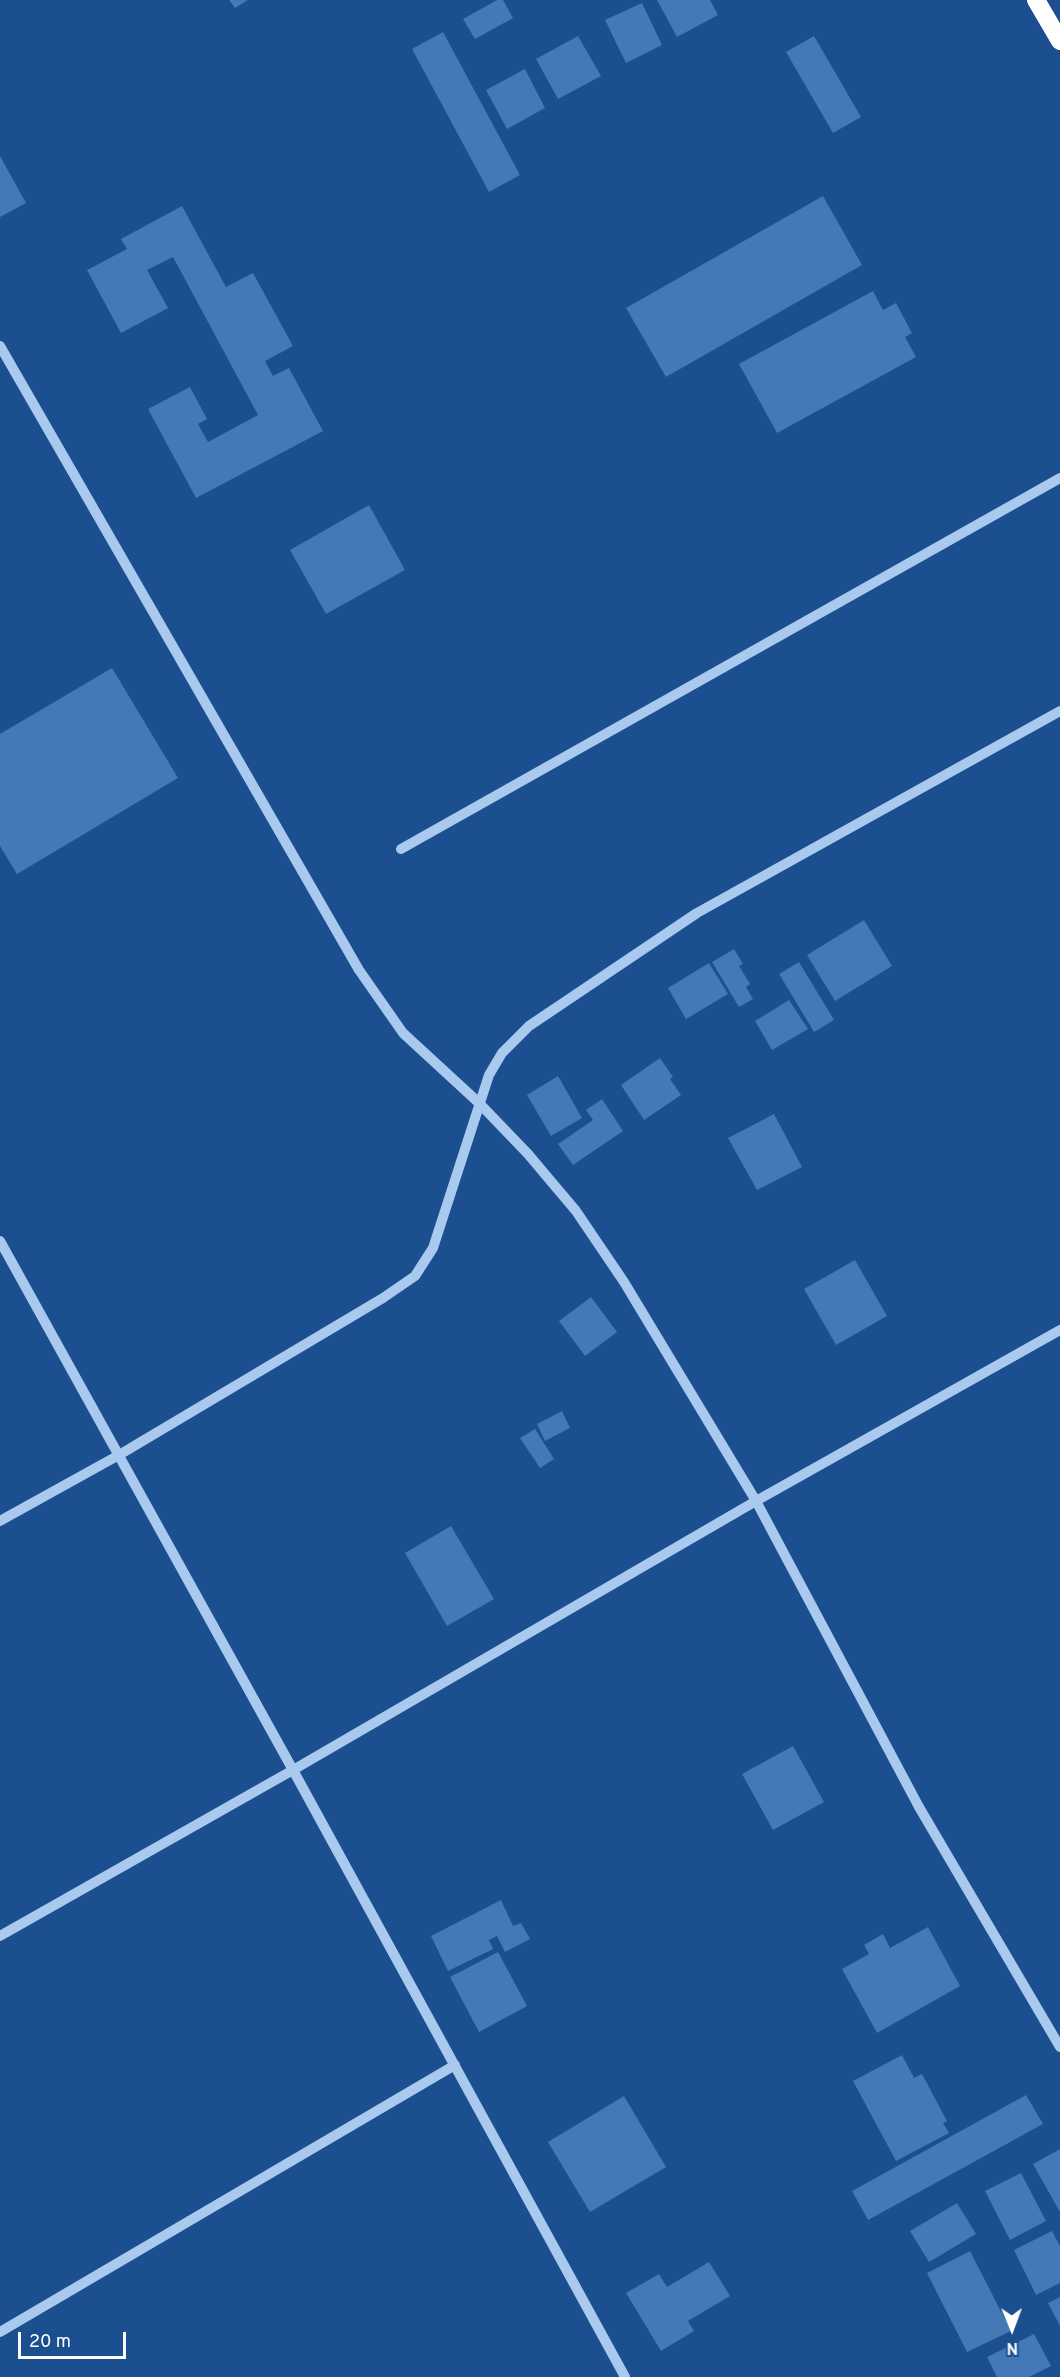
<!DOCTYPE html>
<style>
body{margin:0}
#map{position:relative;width:1060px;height:2377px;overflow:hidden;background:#1b4f8f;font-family:Overpass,sans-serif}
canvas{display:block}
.north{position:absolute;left:982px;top:2299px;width:60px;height:60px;-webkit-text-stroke:4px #1b4f8f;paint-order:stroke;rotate:179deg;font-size:16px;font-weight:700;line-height:24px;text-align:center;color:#fff}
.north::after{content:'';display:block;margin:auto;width:21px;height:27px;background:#fff;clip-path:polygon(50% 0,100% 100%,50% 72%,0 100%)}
.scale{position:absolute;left:18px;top:2332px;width:108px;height:27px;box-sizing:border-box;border:3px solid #fff;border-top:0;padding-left:8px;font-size:18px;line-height:21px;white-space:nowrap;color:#fff;-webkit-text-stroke:4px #1b4f8f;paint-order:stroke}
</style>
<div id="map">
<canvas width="1060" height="2377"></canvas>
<div class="north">N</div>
<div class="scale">20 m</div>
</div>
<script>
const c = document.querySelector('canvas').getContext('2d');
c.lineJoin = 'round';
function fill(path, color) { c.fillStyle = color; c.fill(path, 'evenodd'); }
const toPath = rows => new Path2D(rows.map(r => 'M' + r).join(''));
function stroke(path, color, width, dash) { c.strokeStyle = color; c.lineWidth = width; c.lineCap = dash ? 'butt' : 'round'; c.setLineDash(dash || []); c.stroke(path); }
fill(toPath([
 [229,0,248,0,235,8],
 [497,0,503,0,513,18,475,39,463,19],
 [657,0,710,0,718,15,677,37],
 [642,3,662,45,626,63,605,20],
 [443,32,520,175,489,192,412,49],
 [578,36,601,76,558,99,536,59],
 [814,36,861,117,833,133,786,52],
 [525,69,545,108,507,129,486,90],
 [0,156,26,203,0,217],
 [823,196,862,265,666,377,626,308],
 [182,206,226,287,253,273,293,346,265,361,273,376,289,368,323,431,196,498,148,409,190,387,207,419,198,424,208,442,258,415,173,257,147,270,168,308,121,333,87,270,127,249,121,239],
 [873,291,883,310,896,303,912,333,905,337,916,357,777,433,739,364],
 [369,505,405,570,326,614,290,550],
 [112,668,178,778,17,874,0,846,0,734],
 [864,920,892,966,835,1001,807,955],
 [734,949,743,964,739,966,750,984,746,987,753,999,739,1007,712,962],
 [799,962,834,1020,814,1032,779,974],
 [709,963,728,994,686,1019,668,988],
 [789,1000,808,1029,772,1050,755,1021],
 [660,1058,673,1077,670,1079,681,1095,644,1120,621,1085],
 [558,1076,582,1118,551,1136,527,1095],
 [602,1099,623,1131,573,1165,558,1144,593,1120,586,1110],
 [774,1114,802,1167,757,1190,728,1138],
 [855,1260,887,1316,836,1345,804,1289],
 [591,1297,617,1332,585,1356,559,1321],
 [562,1411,570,1428,545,1441,537,1424],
 [535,1429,554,1459,540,1468,520,1438],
 [451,1526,494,1599,447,1626,405,1553],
 [793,1746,824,1802,773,1830,742,1774],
 [501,1900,513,1926,521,1923,530,1939,505,1952,497,1936,489,1940,493,1949,448,1971,431,1936],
 [928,1927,960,1986,877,2033,842,1969,869,1954,864,1945,883,1934,890,1948],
 [498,1952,527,2006,479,2032,450,1977],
 [902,2055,914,2078,922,2074,947,2121,943,2123,949,2133,896,2161,853,2081],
 [1026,2095,1043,2124,868,2220,852,2191],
 [624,2096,666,2167,590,2212,548,2142],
 [1060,2149,1060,2212,1033,2164],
 [1021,2173,1046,2221,1010,2240,985,2191],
 [957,2203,976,2234,929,2262,910,2231],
 [1052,2231,1060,2246,1060,2283,1036,2295,1014,2250],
 [970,2251,1011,2331,967,2352,927,2273],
 [709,2262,730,2296,688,2321,694,2331,661,2351,626,2293,659,2274,667,2287],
 [1060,2297,1060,2326,1048,2303],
 [1034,2334,1051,2366,1029,2377,997,2377,987,2357]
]), '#4478b7');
stroke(toPath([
 [0,346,359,970,403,1033,479,1103,528,1154,576,1211,624,1282,756,1501,919,1807,1060,2047],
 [401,849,1060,478],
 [0,1241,293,1770,625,2377],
 [0,1521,119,1455,383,1298,415,1276,433,1248,489,1075,502,1053,529,1026,697,913,1060,711],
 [0,1936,293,1770,756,1501,1060,1330],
 [0,2332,455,2065]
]), '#a9c9ee', 10);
stroke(toPath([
 [1036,0,1060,41]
]), '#fff', 18);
</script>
